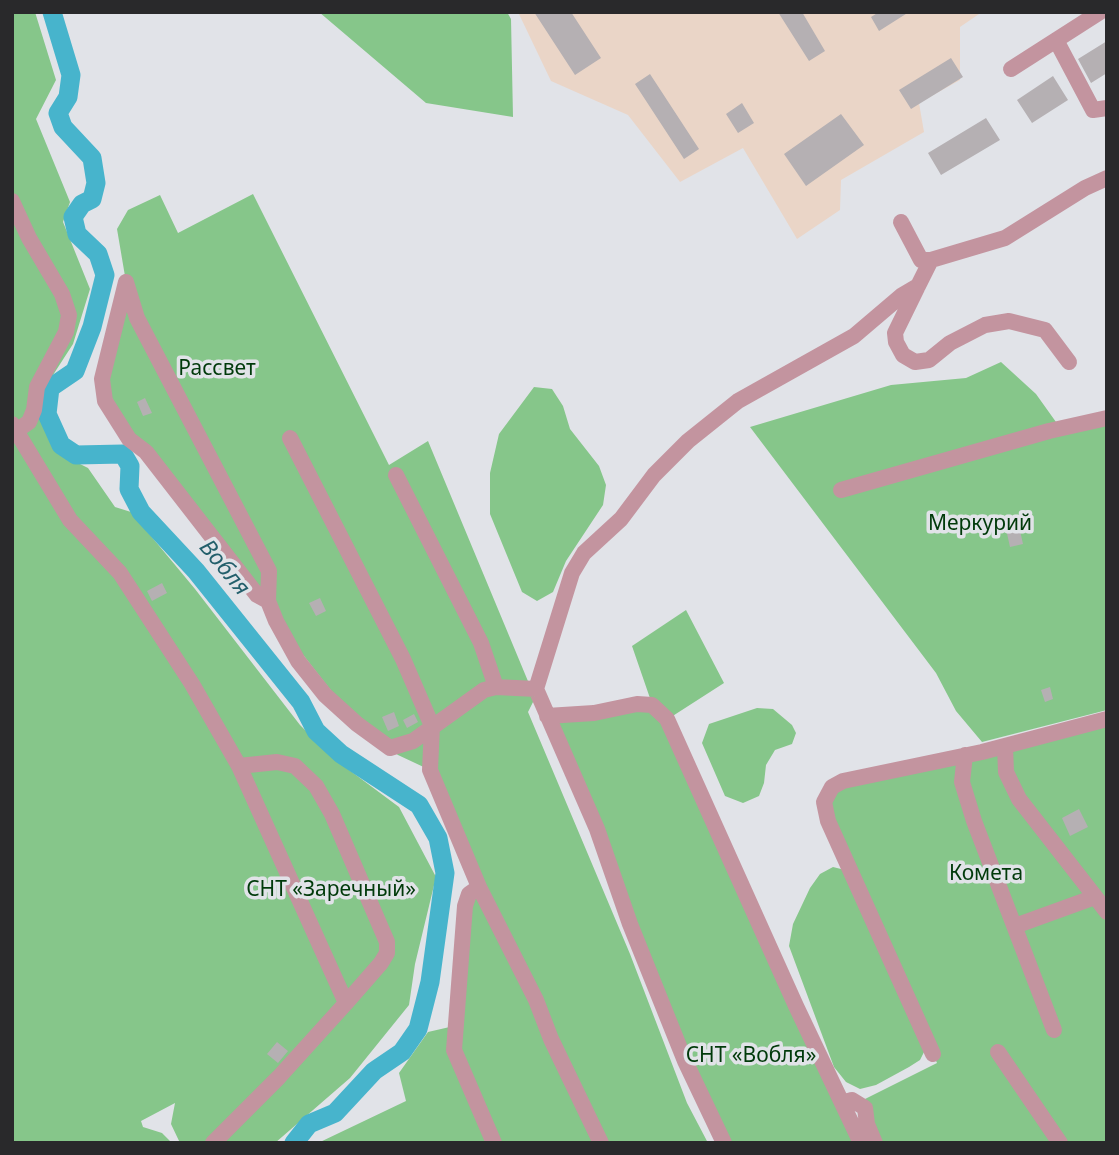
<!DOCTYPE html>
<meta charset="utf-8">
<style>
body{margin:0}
#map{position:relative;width:1119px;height:1155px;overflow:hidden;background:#e1e3e8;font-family:"Noto Sans",sans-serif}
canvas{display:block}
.frame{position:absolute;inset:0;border:14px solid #29292b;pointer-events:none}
</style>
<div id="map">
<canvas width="1119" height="1155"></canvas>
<div class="frame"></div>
</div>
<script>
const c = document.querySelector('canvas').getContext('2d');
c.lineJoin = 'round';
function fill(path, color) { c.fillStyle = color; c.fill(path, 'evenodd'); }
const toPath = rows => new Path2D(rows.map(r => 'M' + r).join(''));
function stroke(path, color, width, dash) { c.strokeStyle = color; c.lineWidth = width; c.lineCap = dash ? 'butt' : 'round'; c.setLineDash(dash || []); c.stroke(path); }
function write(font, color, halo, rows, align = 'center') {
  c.font = font + ' "Noto Sans",sans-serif'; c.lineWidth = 7; c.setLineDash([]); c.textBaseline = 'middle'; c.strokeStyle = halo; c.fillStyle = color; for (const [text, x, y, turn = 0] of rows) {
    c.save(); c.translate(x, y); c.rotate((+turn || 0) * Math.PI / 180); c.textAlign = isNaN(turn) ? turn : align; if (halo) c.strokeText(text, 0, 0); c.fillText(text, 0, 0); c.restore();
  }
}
fill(toPath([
 [518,12,982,12,960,27,960,80,919,103,924,132,841,180,840,210,797,239,743,148,680,182,628,115,551,81]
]), '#ead5c7');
fill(toPath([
 [12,12,35,12,56,80,36,119,70,202,63,222,90,289,73,344,42,392,42,416,64,456,88,468,115,507,131,512,195,589,300,725,333,758,399,807,436,877,415,964,409,1005,350,1078,275,1143,180,1143,171,1124,175,1103,141,1121,143,1127,162,1133,172,1143,12,1143],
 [319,12,507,12,511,19,513,117,426,103],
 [253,194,389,465,428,441,535,698,528,712,630,954,687,1103,708,1143,318,1143,406,1101,399,1073,428,1032,454,1026,465,906,479,886,430,770,398,755,357,724,105,401,126,282,117,229,128,210,160,195,178,233],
 [1001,362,1036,394,1056,422,1107,417,1107,710,982,742,956,711,936,673,750,427,891,385,966,378],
 [534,387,552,389,563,406,570,429,599,466,606,485,603,505,566,561,553,592,537,601,522,592,490,514,490,473,499,434],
 [686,610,724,683,668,719,861,1143,724,1143,547,716,652,704,632,646],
 [757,708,773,709,792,725,796,733,792,744,775,750,766,765,764,783,759,796,743,803,725,796,702,743,709,724],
 [1107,719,1107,1143,875,1143,859,1102,937,1063,828,821,832,787],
 [833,867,845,870,925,1050,920,1060,909,1067,876,1085,860,1089,846,1082,834,1067,789,946,793,924,810,888,820,874]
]), '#86c68a');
stroke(toPath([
 [52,12,71,75,68,97,58,113,63,127,92,158,96,183,92,199,82,204,73,217,77,234,98,254,105,275,92,327,75,371,50,388,47,414,61,445,76,455,123,454,130,466,129,489,141,512,196,571,301,702,316,731,341,754,419,805,438,838,445,873,430,982,418,1029,402,1052,374,1071,335,1113,309,1124,294,1143]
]), '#47b4cc', 19);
fill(toPath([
 [534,12,571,12,601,58,575,75],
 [778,12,802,12,825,51,809,61],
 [879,12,909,12,879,31,871,17],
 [1107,41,1107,73,1091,83,1078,59],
 [951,58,963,77,911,109,899,90],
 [650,74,699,149,684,159,635,84],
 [1053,76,1068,100,1032,123,1017,100],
 [742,103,754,123,738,133,726,114],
 [841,114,864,145,806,186,784,154],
 [986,118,1000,140,941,175,928,153],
 [145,398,152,413,143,416,137,402],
 [1019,526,1023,544,1010,547,1006,529],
 [162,583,167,593,152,601,147,591],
 [320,598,326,611,316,616,309,603],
 [1050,687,1053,699,1045,702,1041,690],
 [394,712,399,726,388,731,382,717],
 [414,714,418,722,407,728,403,720],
 [1079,809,1088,827,1070,836,1062,818],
 [277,1042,288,1051,278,1063,267,1054]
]), '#b5b0b3');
stroke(toPath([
 [1056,40,1093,110,1107,108],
 [1011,69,1100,12],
 [12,201,29,238,62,294,69,315,66,332,37,387,34,410,29,422,16,431],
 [901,222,921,260,931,260,1005,238,1085,188,1107,178],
 [126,282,137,318,269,571,268,601,276,621,298,661,325,695,357,724,390,748,413,741,484,690,496,687,536,689],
 [126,282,102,379,105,401,129,439,146,452,257,595,268,601],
 [917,288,895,333,896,342,903,355,915,362,929,360,950,343,985,325,1009,321,1045,330,1069,362],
 [12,424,70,520,120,573,192,684,239,766,346,1003,279,1077,213,1143],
 [290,438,403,659,432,726,430,770,479,887,536,1000,551,1039,601,1143],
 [396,475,481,643,496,687],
 [841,490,1049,431,1107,418],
 [547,716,594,713,637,704,652,705,667,719,796,1006,861,1143],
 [1005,746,1006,772,1019,799,1107,912],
 [965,755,962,782,974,821,1054,1030],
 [239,766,277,762,295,766,316,786,332,814,387,942,387,953,381,963,346,1003],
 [479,887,469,894,465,906,454,1050,494,1143],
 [1015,926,1095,897],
 [998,1052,1060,1143],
 [933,1054,828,821,824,802,832,787,843,781,982,752,1107,719],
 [842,1103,852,1100,865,1108,867,1124,875,1143],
 [724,1143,685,1061,630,924,597,829,536,689,572,573,584,553,621,519,654,475,688,441,738,401,854,336,901,296,918,286,931,260]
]), '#c3949f', 16);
write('21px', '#003a0a', '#e1e3e8', [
 ["Рассвет",217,369],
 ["Меркурий",980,524],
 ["Комета",986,874],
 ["СНТ «Заречный»",331,890],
 ["СНТ «Вобля»",751,1056]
]);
write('italic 23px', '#235f6b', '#e1e3e8', [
 ["Вобля",224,568,50]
]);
</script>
